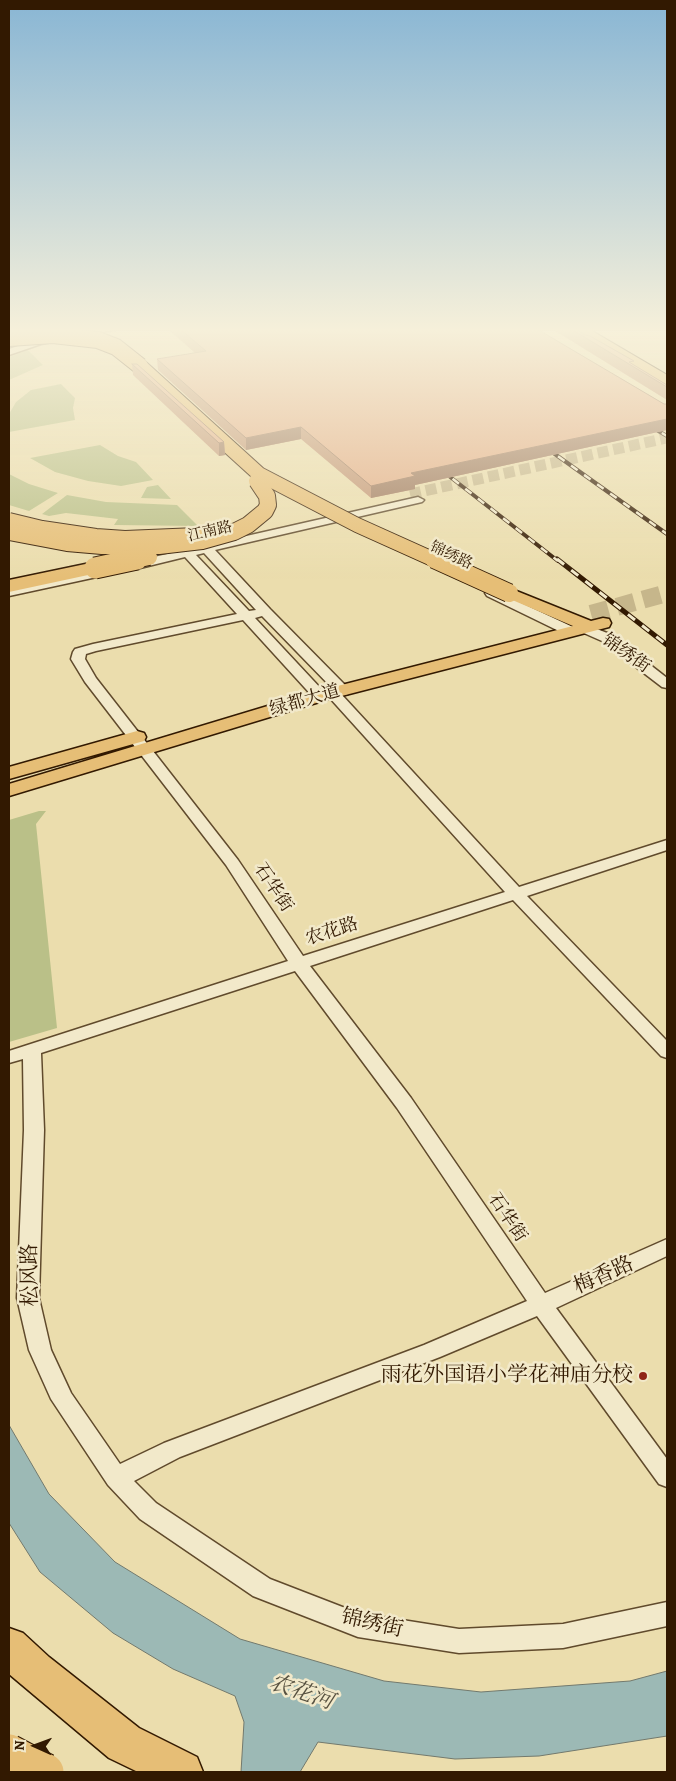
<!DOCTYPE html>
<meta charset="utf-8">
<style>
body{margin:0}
#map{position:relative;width:676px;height:1781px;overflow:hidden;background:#ebddad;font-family:Alegreya,serif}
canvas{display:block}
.frame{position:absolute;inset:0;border:10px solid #321901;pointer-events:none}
.north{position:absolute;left:10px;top:1721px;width:50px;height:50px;-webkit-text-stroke:4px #f2e9ca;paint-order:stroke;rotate:272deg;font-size:14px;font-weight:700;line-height:20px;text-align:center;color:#321901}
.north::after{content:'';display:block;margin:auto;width:18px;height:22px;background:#321901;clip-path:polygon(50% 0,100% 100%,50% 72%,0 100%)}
</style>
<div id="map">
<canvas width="676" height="1781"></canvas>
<div class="frame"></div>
<div class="north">N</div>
</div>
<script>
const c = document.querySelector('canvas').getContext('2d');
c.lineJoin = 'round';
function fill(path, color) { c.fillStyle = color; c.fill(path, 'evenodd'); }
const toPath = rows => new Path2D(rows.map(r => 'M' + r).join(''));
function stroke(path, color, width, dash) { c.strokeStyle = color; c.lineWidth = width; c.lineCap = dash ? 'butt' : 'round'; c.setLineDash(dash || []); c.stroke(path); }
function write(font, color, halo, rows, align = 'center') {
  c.font = font + ' Alegreya,"Noto Serif SC",serif'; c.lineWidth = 5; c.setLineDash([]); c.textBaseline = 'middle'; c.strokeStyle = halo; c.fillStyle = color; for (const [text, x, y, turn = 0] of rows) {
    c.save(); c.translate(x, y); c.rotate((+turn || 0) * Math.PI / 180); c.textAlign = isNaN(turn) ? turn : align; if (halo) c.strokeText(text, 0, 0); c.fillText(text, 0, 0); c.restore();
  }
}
fill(toPath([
 [28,350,43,365,9,380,9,357],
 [61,384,75,398,73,408,75,420,9,432,9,414,16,402,31,390],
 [100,445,118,456,136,462,153,480,121,486,88,481,55,472,30,458],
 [9,474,29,484,58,493,29,511,9,505],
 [158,485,171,499,141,498,147,487],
 [67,495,106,502,177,505,198,526,114,525,118,519,66,513,49,516,42,514],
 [39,811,46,811,36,824,57,1028,9,1042,9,820]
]), '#bac088');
const water = toPath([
 [9,1425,49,1494,115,1562,240,1639,384,1681,481,1692,630,1681,667,1671,667,1736,539,1756,455,1759,318,1742,300,1772,241,1772,244,1722,235,1696,173,1669,113,1633,40,1572,9,1523,9,1425]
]);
fill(water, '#9cb9b5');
stroke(water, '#72796d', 1);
stroke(toPath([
 [410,494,667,438]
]), '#c6b68b', 11, [11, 5]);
stroke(toPath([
 [591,614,667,593]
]), '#c6b68b', 18, [18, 9]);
const minor = toPath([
 [91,329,118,329,41,344,9,355,9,349,36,340,91,329],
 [418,497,424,500,422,502,215,550,270,609,348,688,350,691,348,694,342,695,519,887,667,840,667,850,527,896,667,1041,667,1058,661,1056,513,900,310,966,411,1098,545,1293,667,1239,667,1256,556,1308,667,1459,667,1487,659,1484,537,1316,440,1357,180,1457,134,1481,156,1503,270,1579,358,1613,459,1629,563,1624,667,1602,667,1626,563,1648,459,1653,358,1637,253,1596,140,1519,108,1485,51,1399,29,1350,17,1298,24,1130,23,1059,9,1063,9,1051,288,961,226,865,85,682,71,659,73,652,75,649,93,644,237,614,185,557,136,569,132,568,130,565,132,562,418,497],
 [204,553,256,610,249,611,196,555,204,553],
 [262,616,333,689,328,690,326,693,328,696,505,892,303,956,238,860,96,678,85,659,86,654,96,651,243,620,315,699,325,699,327,696,325,693,255,618,262,616],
 [295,971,397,1108,527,1301,424,1345,164,1443,120,1464,71,1393,51,1350,39,1298,44,1130,41,1053,295,971],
 [102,568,106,569,108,572,106,575,9,596,9,588,102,568],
 [491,589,575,628,577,631,575,634,565,634,487,596,485,593,491,589],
 [582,623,612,635,667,678,667,688,662,687,602,641,577,630,576,627,582,623]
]);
const major = toPath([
 [509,588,591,621,603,618,609,619,611,623,609,627,326,700,9,796,9,784,314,692,573,626,503,596,501,593,503,590,509,588],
 [137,731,144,733,146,737,144,741,9,779,9,767,137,731]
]);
const highway = toPath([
 [95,562,102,564,104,568,102,572,9,592,9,580,95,562],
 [9,1628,23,1633,49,1657,139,1728,197,1757,203,1772,138,1772,109,1758,9,1674,9,1628]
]);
stroke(minor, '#604a2c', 3);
stroke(major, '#321901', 3);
stroke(highway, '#321901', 3);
fill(minor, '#f2e9ca');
fill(major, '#e6be76');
fill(highway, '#e6be76');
const railFar1 = toPath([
 [648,425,667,436],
 [545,447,667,534],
 [440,469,558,561]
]);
const rail = toPath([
 [557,559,667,645]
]);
stroke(railFar1, '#321901', 4);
stroke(rail, '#321901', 5);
stroke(railFar1, '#f2e9ca', 2.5, [8]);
stroke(rail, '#f2e9ca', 3, [9]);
const majorBridgeFar1 = toPath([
 [575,329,667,383],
 [140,366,259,474,357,525,437,561],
 [9,520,42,528,96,536,125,538,197,535]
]);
const majorBridge = toPath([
 [434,559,509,593]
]);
const highwayBridgeFar2 = toPath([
 [9,338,53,335,98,340,116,347,140,366],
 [9,532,67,543,102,546,159,546,202,541,234,532,248,525,265,511,268,505,267,496,257,481],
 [131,561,149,557]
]);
const highwayBridgeFar1 = toPath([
 [95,568,137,559]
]);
const highwayBridge = toPath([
 [9,1753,45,1772]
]);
stroke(majorBridgeFar1, '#321901', 16, []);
stroke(majorBridge, '#321901', 20, []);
stroke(highwayBridgeFar2, '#321901', 18, []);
stroke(highwayBridgeFar1, '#321901', 23, []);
stroke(highwayBridge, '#321901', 39, []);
stroke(majorBridgeFar1, '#e6be76', 14);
stroke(majorBridge, '#e6be76', 18);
stroke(highwayBridgeFar2, '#e6be76', 16);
stroke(highwayBridgeFar1, '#e6be76', 21);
stroke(highwayBridge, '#e6be76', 37);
fill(toPath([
 [168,329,537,329,664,404,667,404,667,430,415,485,415,489,371,498,301,439,246,450,158,370,157,359,195,353],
 [552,329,576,329,633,365,667,385,667,400],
 [132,364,224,442,225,455,219,456,133,375]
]), '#c39675');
fill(toPath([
 [667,419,667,430,415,485,415,489,371,498,371,486,411,473],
 [301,427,301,439,246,450,246,438],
 [224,442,225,455,219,456,219,443]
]), '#9f7a5f');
const building = toPath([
 [180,329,537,329,664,404,667,404,667,419,411,473,415,476,371,486,301,427,246,438,157,359,206,351,180,329],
 [571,329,576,329,585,335,590,336,634,361,629,362,667,385,667,387,571,329],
 [132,364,137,364,224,442,219,443,132,364]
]);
fill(building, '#e3ae88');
stroke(building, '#9f7a5f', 1);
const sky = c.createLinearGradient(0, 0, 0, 579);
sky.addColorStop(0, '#89b6d4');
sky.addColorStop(0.57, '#f6f0da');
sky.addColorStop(1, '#f6f0da00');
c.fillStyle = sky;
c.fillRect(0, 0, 676, 579);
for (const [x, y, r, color] of [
 [643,1376,5,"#8f2418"]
]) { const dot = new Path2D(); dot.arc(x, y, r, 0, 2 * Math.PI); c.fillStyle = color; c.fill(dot); stroke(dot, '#f2e9ca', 2); }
write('15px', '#321901', '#f2e9ca', [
 ["江南路",210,532,-13],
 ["锦绣路",451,556,25]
]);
write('18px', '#321901', '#f2e9ca', [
 ["锦绣街",626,654,35],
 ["绿都大道",305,701,-16],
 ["石华街",273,888,56],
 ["农花路",332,932,-18],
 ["石华街",507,1218,56]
]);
write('21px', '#321901', '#f2e9ca', [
 ["松风路",31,1275,-91],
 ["梅香路",604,1276,-24],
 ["锦绣街",372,1624,13]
]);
write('21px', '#321901', '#f2e9ca', [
 ["雨花外国语小学花神庙分校",633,1376]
], 'right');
write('italic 22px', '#575140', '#f2e9ca', [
 ["农花河",301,1693,19]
]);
</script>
